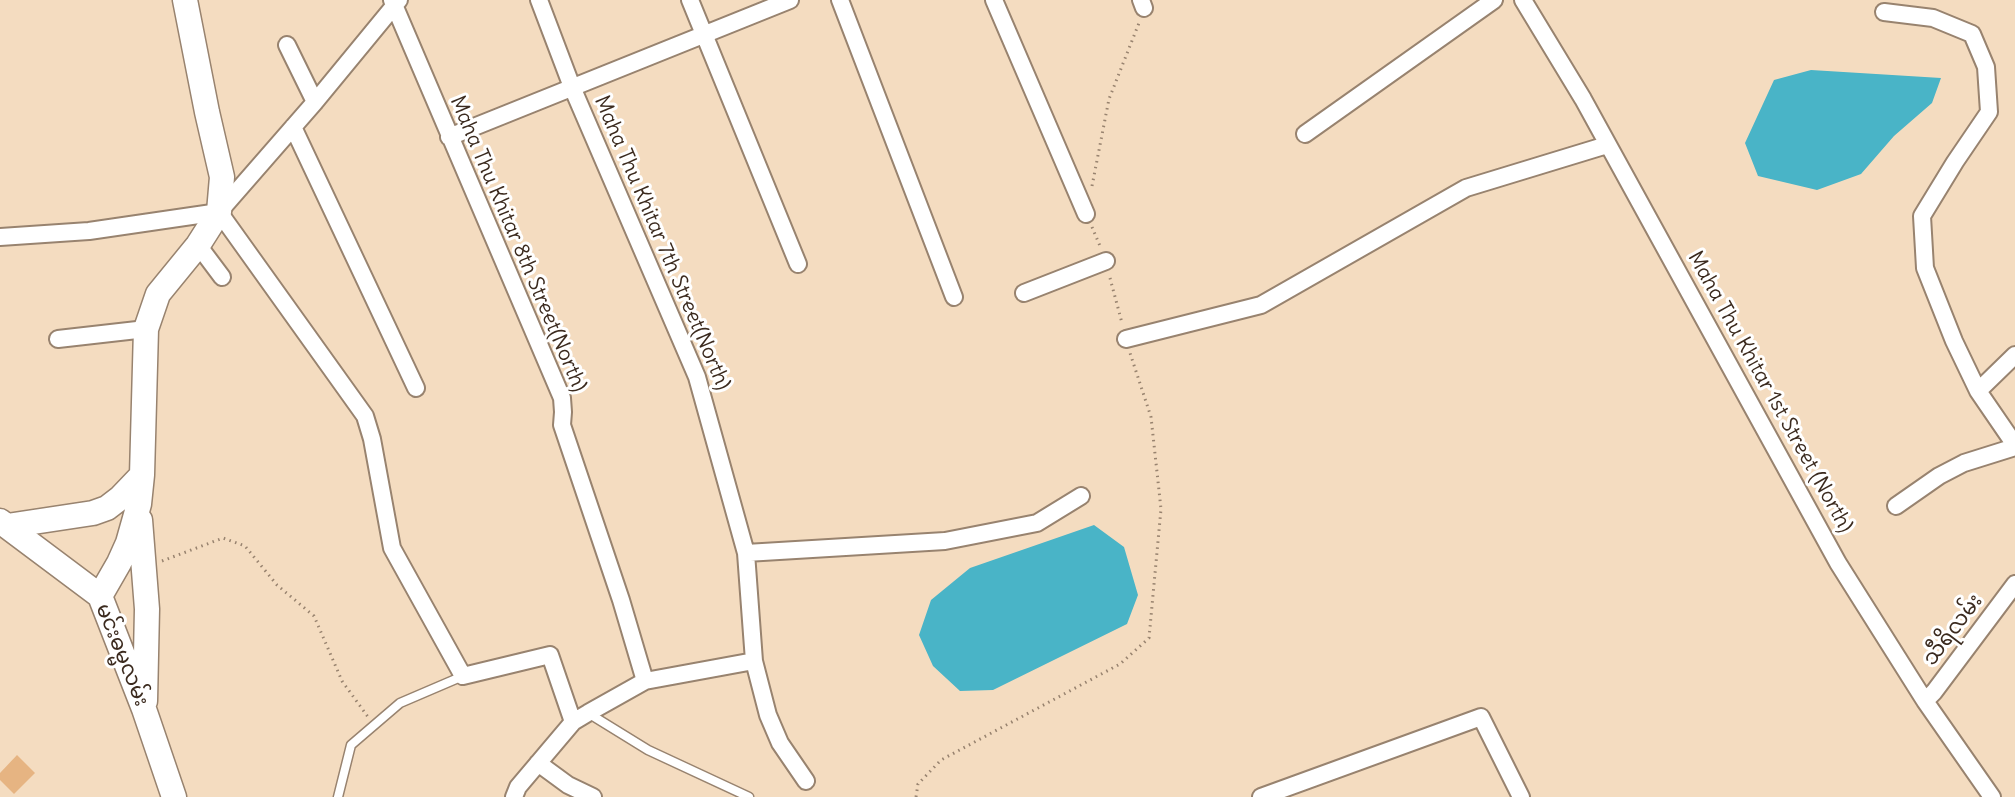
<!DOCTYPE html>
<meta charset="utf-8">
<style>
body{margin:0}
canvas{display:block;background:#f4dcc0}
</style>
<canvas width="2015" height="797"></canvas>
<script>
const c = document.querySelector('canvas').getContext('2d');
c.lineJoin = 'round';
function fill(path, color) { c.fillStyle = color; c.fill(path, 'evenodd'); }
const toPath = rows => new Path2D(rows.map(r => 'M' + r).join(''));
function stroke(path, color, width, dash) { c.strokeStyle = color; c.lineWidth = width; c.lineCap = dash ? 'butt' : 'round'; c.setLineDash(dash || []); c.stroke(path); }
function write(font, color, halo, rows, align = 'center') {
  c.font = font + ' Delius,"Noto Sans Myanmar",sans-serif'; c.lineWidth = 6; c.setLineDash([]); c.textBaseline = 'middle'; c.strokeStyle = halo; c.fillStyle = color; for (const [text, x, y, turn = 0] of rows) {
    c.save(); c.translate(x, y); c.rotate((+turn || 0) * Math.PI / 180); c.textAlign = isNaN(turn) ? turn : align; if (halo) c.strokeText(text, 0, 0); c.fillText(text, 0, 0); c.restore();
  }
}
fill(toPath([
 [1811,70,1941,78,1932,103,1894,136,1861,174,1817,190,1758,176,1745,143,1774,80],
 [1094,525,1124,547,1138,595,1127,624,993,690,960,691,933,666,919,635,931,600,970,568]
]), '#49b4c7');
fill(toPath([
 [17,755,35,773,14,794,0,780,0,773]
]), '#e6b482');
const lane = toPath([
 [588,713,648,750,749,797],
 [338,797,351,745,400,703,463,676]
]);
const street = toPath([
 [392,0,562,398,563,412,562,425,621,600,645,681],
 [539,0,572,87,697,377,746,553,754,661,768,715,780,743,806,781],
 [690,0,798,264],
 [840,0,954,297],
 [994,0,1086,214],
 [1141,0,1144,8],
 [1523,0,1583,99,1838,563,1925,701,1992,797],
 [1884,12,1933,18,1972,34,1986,67,1989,112,1955,162,1922,216,1925,268,1954,341,1978,391,2015,445],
 [287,45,315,102],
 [293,127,416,388],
 [1305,134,1494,0],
 [449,137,790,0],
 [219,212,365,416,372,439,392,548,463,676,550,655,573,722],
 [219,212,315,102,399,0],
 [0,237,89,231,219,212],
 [198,245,222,277],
 [1024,293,1106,261],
 [58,339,146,329],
 [1126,339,1261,305,1466,188,1607,145],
 [1978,391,2015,355],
 [1896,506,1939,476,1964,463,2015,447],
 [746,553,945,541,1037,523,1081,496],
 [1925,701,1934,692,2015,584],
 [538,763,568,785,593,797],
 [514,797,518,787,573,722,588,713,645,681,754,661],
 [1261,797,1481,717,1521,797]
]);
const secondary = toPath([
 [140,520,147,609,145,701],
 [0,521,100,596,144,709,174,797],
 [7,526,93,513,107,508,120,498,142,475],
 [100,596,119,563,128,543,139,504,142,475,146,329,158,294,198,245,219,212,222,177,207,112,185,0]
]);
stroke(lane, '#98836f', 11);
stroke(street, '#98836f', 20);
stroke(secondary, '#98836f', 27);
stroke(toPath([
 [1092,186,1109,99,1139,23],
 [1092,227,1100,246],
 [1110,278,1122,323],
 [162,561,223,538,245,546,277,585,314,616,342,681,368,717],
 [916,797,918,784,941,760,1120,664,1149,638,1161,509,1151,417,1130,353]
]), '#98836f', 3, [1.5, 4.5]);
stroke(lane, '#fff', 8);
stroke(street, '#fff', 16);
stroke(secondary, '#fff', 24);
write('21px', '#3b2a1e', '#fff', [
 ["Maha Thu Khitar 7th Street(North)",662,243,67],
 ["Maha Thu Khitar 8th Street(North)",518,244,67],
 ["Maha Thu Khitar 1st Street (North)",1770,392,61],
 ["သီရိလမ်း",1953,630,-53],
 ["မင်းဓမ္မလမ်း",122,655,68]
]);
</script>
